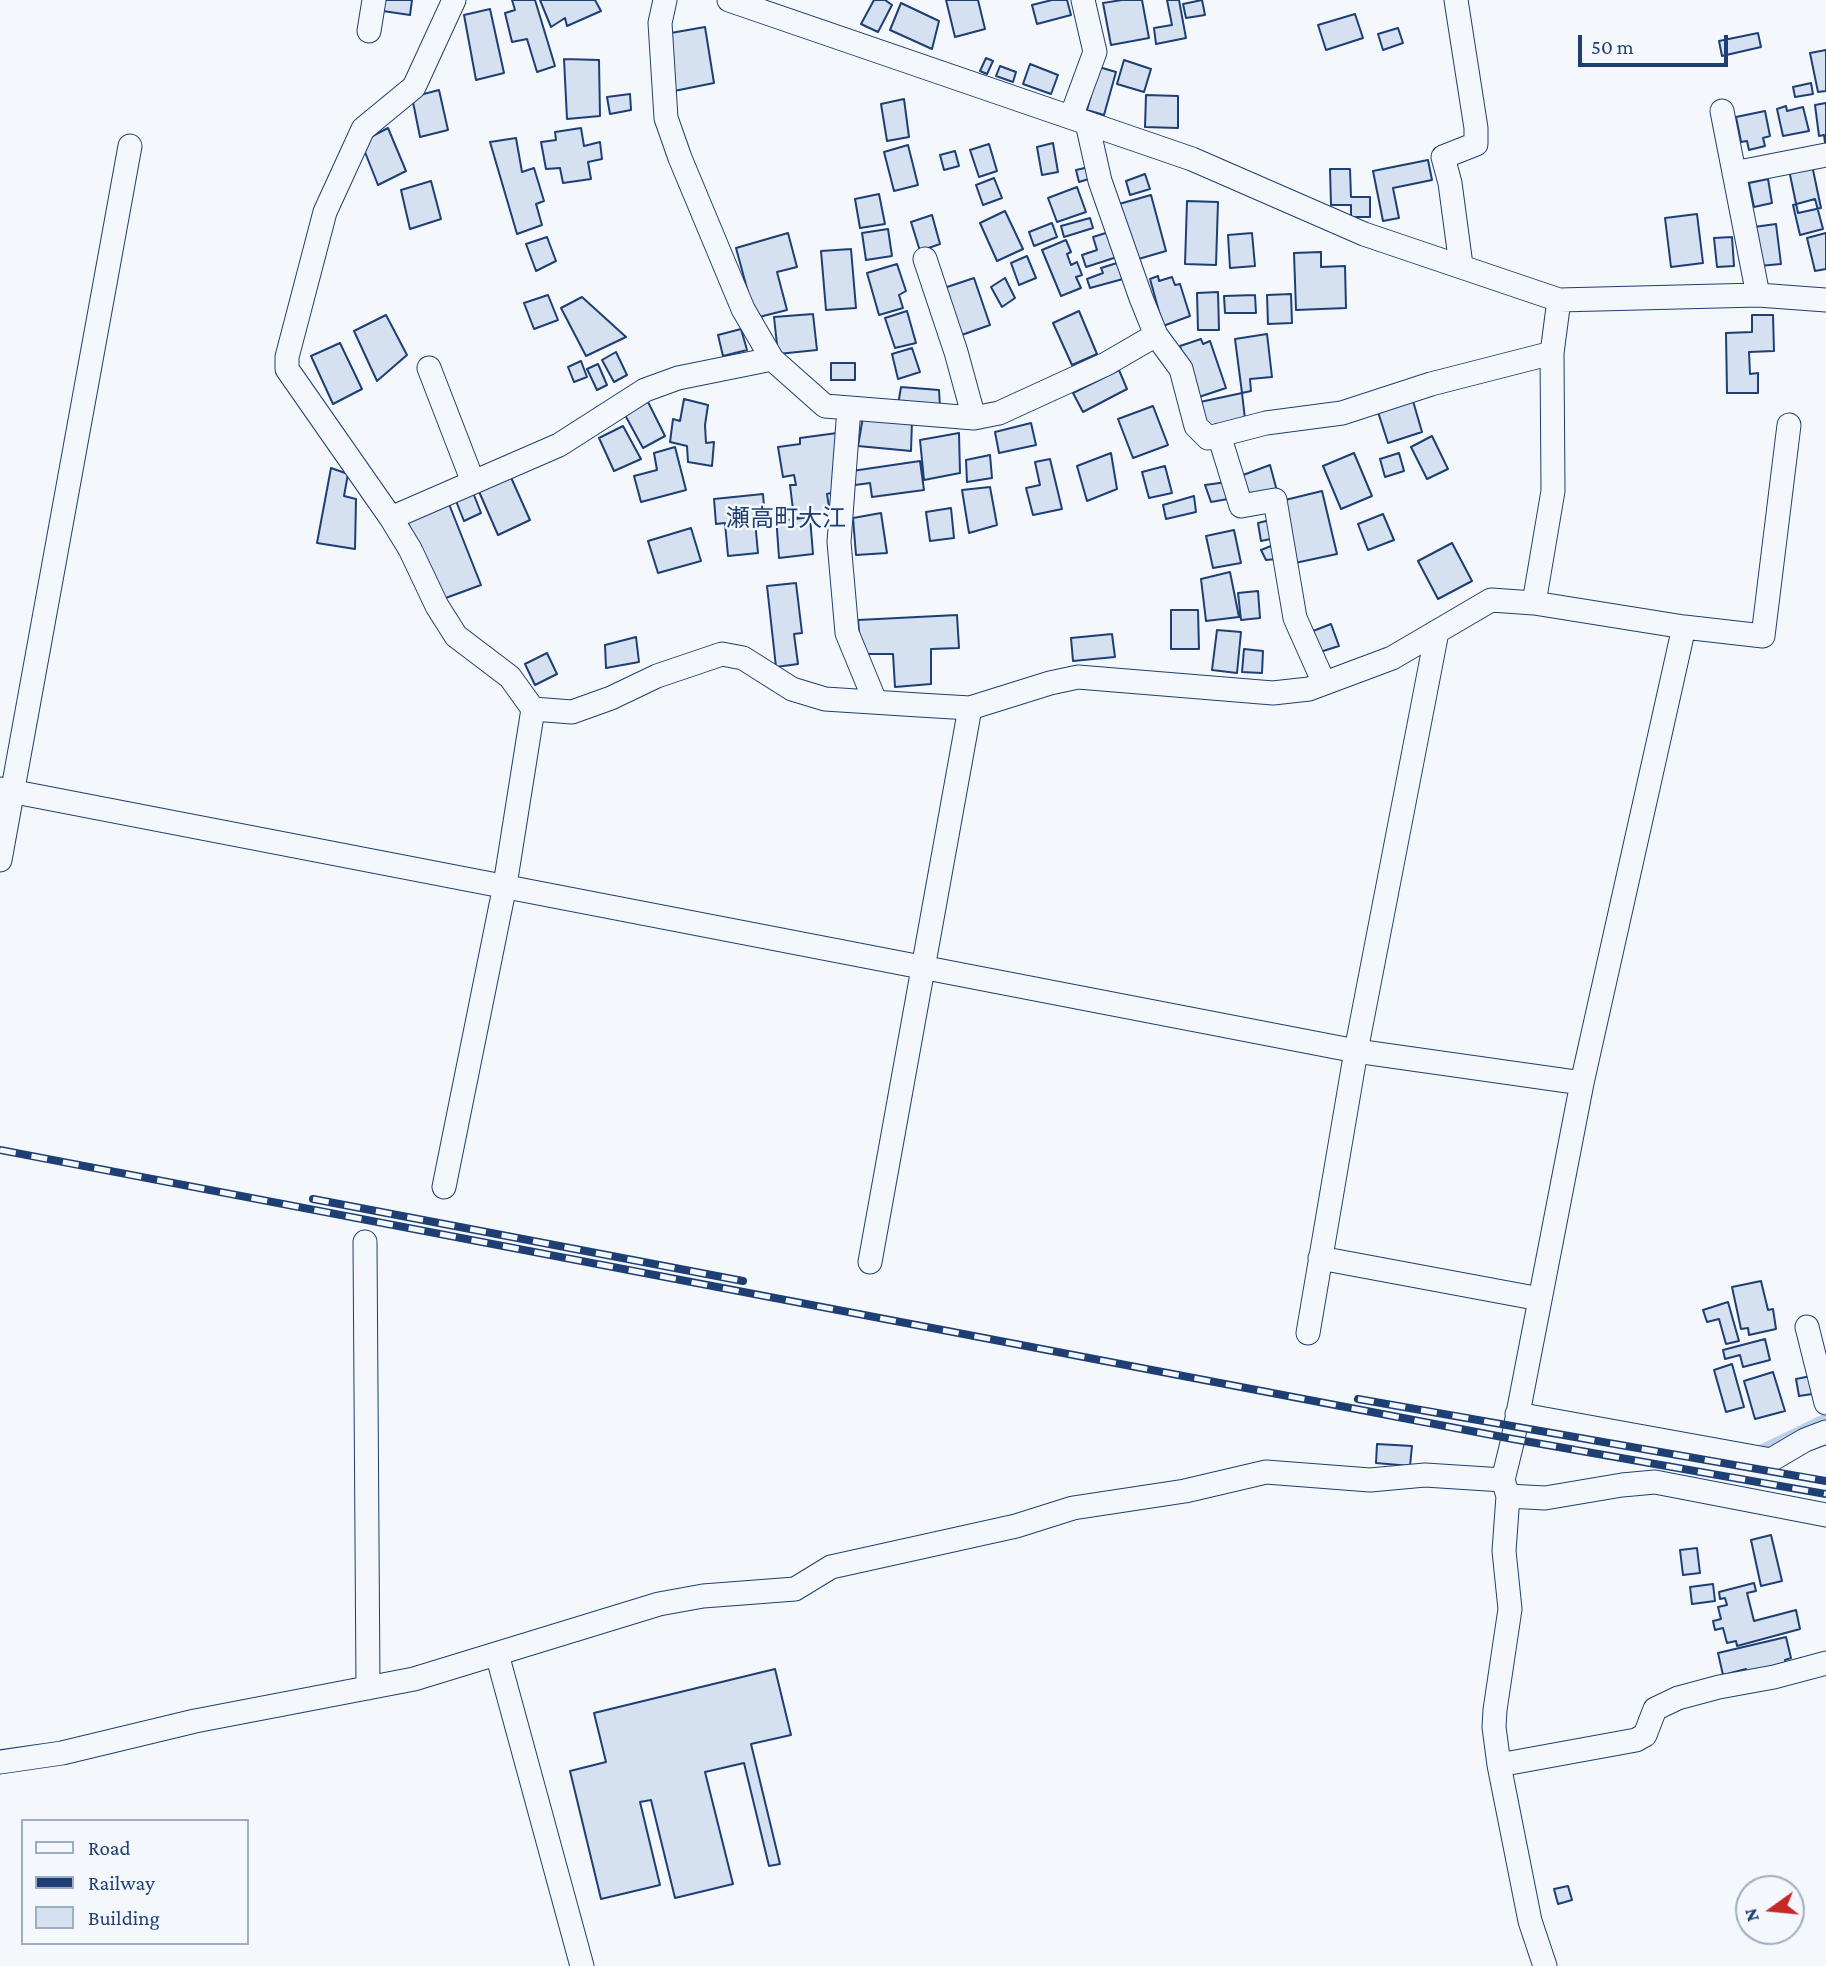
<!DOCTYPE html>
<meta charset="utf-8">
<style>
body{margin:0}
#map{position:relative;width:1826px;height:1966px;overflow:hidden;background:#f4f7fb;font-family:"Crimson Pro",serif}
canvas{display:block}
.legend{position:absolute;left:21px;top:1819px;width:228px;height:126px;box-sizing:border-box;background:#f4f7fb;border:2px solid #9eadc5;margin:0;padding:9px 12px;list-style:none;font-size:21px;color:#1d3f73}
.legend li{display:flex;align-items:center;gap:14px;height:35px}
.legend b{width:35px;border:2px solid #9eadc5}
.north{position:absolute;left:1735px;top:1875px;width:70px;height:70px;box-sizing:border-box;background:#f4f7fb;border:2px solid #9eadc5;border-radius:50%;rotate:255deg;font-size:19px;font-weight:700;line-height:28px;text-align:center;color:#1d3f73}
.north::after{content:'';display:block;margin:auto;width:24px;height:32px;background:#c62828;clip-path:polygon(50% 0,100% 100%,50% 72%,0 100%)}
.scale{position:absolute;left:1578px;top:35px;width:150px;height:32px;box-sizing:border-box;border:4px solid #1d3f73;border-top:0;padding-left:9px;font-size:21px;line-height:24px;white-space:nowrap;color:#1d3f73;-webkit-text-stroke:5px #f4f7fb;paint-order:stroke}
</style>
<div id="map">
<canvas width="1826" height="1966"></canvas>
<ul class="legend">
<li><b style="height:9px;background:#f4f7fb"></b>Road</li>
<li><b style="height:9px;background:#1d3f73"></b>Railway</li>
<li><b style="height:19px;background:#d5e0f0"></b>Building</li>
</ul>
<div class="north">N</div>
<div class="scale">50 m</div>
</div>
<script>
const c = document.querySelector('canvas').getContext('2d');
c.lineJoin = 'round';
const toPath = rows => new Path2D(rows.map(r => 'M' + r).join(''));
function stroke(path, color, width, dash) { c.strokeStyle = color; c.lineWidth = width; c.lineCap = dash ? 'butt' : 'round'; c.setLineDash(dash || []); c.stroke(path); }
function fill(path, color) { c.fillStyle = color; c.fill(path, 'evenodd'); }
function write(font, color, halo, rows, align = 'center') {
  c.font = font + ' "Crimson Pro","Noto Sans JP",serif'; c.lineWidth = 5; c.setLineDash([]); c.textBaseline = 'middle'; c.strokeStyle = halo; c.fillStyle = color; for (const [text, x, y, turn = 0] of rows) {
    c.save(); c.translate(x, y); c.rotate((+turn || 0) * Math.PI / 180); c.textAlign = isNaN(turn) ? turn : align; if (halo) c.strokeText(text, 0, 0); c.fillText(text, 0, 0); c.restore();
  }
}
stroke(toPath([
 [1756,1450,1826,1416]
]), '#bed0e5', 6);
const building = toPath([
 [378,0,412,0,410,15,376,10,378,0],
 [512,0,535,0,555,66,537,72,527,39,512,42,505,13,515,10,512,0],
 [540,0,595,0,601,11,567,26,565,18,551,27,540,0],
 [874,0,885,0,892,5,878,32,861,24,874,0],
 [946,0,978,0,985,29,955,37,946,0],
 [1052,0,1067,0,1071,15,1037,24,1032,5,1052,0],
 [1122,0,1142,0,1149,38,1111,45,1103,3,1122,0],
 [1167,0,1179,0,1186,38,1156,44,1154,28,1172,25,1167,0],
 [1202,0,1205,15,1186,18,1183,4,1202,0],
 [901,3,939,21,932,49,890,30,901,3],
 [490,9,504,73,476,80,464,15,490,9],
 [1355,14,1363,38,1326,50,1318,25,1355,14],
 [705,27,714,83,674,91,665,34,705,27],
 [1398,28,1403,43,1383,50,1378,34,1398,28],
 [1758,33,1761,47,1722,56,1719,41,1758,33],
 [1826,50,1826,91,1818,92,1810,53,1826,50],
 [986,58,993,61,987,74,980,71,986,58],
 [564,59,599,60,600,116,567,119,564,59],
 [1124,60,1151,69,1144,92,1117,84,1124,60],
 [1030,64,1058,75,1051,94,1023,84,1030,64],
 [1000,66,1016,72,1013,82,996,76,1000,66],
 [1099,67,1116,72,1104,115,1087,110,1099,67],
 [1811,83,1813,94,1795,97,1793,87,1811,83],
 [439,90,448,130,420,137,412,97,439,90],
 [630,94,631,110,610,114,607,97,630,94],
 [1146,95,1178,96,1178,128,1145,127,1146,95],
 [904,99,909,137,887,141,881,104,904,99],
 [1826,103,1826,143,1825,143,1824,135,1819,136,1815,105,1826,103],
 [1786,106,1787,111,1803,107,1809,131,1783,136,1777,109,1786,106],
 [1765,111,1770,136,1763,138,1765,146,1749,150,1747,141,1741,142,1736,117,1765,111],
 [388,128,406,171,378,185,361,142,388,128],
 [581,128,584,146,600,142,602,159,588,162,591,179,563,183,560,168,546,169,541,142,556,140,555,132,581,128],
 [516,138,522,172,534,168,544,201,536,204,542,225,517,234,490,142,516,138],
 [1053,143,1058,172,1042,175,1037,147,1053,143],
 [989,144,997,171,979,177,970,150,989,144],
 [908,145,918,185,894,191,884,152,908,145],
 [955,151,959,166,944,170,940,155,955,151],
 [1428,160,1432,180,1393,188,1399,218,1383,221,1373,171,1428,160],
 [1812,165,1821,208,1798,213,1789,170,1812,165],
 [1089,167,1092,178,1079,182,1076,170,1089,167],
 [1330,169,1350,169,1351,197,1370,197,1370,217,1351,217,1351,205,1331,205,1330,169],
 [1145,174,1150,189,1130,195,1126,181,1145,174],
 [994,178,1002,198,983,205,976,185,994,178],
 [1768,179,1772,203,1754,207,1749,183,1768,179],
 [431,181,441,219,410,229,401,190,431,181],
 [1077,187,1086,212,1057,222,1048,198,1077,187],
 [879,194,885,224,860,228,855,199,879,194],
 [1151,195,1166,251,1135,260,1119,204,1151,195],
 [1815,199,1823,229,1800,235,1793,205,1815,199],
 [1187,201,1218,202,1216,265,1185,264,1187,201],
 [1005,211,1023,249,997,261,980,223,1005,211],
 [1697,214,1703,263,1671,267,1665,218,1697,214],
 [932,215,940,244,920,251,911,222,932,215],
 [1090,218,1093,228,1064,237,1061,226,1090,218],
 [1052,223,1057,237,1034,246,1029,232,1052,223],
 [1776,224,1781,264,1759,266,1754,227,1776,224],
 [888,229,892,256,866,260,862,233,888,229],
 [1109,232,1117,257,1086,267,1082,255,1097,250,1093,237,1109,232],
 [788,233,797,267,777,272,787,310,755,318,736,248,788,233],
 [1252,233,1255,266,1230,268,1228,235,1252,233],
 [1826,233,1826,269,1815,271,1807,238,1826,233],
 [547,237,556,261,536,271,526,244,547,237],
 [1732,237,1734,266,1717,267,1714,238,1732,237],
 [1066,240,1071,252,1067,254,1071,265,1077,262,1082,275,1076,277,1081,288,1061,296,1042,250,1066,240],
 [851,249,856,308,826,310,821,251,851,249],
 [1321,252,1321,267,1345,266,1346,308,1296,310,1294,253,1321,252],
 [1027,256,1036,278,1019,285,1011,263,1027,256],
 [1117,263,1123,279,1090,288,1087,279,1103,273,1101,268,1117,263],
 [897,264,906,291,899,295,903,308,879,315,867,273,897,264],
 [1158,276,1159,281,1172,277,1175,285,1180,284,1190,316,1163,326,1150,279,1158,276],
 [974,278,990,325,956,337,941,289,974,278],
 [1005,278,1015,298,1002,307,991,287,1005,278],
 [1218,292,1219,330,1198,330,1197,293,1218,292],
 [1291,294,1292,323,1268,324,1267,295,1291,294],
 [548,295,558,320,534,329,524,303,548,295],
 [1255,295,1256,313,1225,313,1224,296,1255,295],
 [582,297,626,337,586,356,561,308,582,297],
 [907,311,916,343,895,348,885,318,907,311],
 [1079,311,1097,354,1072,365,1053,323,1079,311],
 [813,314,817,350,778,354,774,317,813,314],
 [386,315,407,355,377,381,354,331,386,315],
 [1752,315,1773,315,1774,351,1749,352,1750,374,1758,373,1758,393,1727,393,1726,333,1752,332,1752,315],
 [741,329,747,350,723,356,718,335,741,329],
 [1267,334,1272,377,1250,379,1251,391,1242,393,1235,339,1267,334],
 [1201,339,1203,344,1210,341,1226,388,1196,398,1180,346,1201,339],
 [340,343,362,389,333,404,311,356,340,343],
 [912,348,920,372,898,379,892,354,912,348],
 [616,352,627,375,614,382,602,360,616,352],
 [581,361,587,377,574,382,568,367,581,361],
 [831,363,855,363,855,380,831,380,831,363],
 [598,364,607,385,597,390,587,369,598,364],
 [1119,370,1127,389,1083,412,1073,393,1119,370],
 [901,387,939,390,940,406,898,405,901,387],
 [1242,393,1245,419,1213,427,1203,421,1200,402,1242,393],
 [684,399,708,405,705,425,706,443,714,442,712,466,688,462,687,446,670,442,673,419,680,421,684,399],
 [1413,401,1422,432,1388,443,1378,412,1413,401],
 [648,402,665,436,643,448,625,415,648,402],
 [1153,406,1168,445,1133,458,1118,419,1153,406],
 [863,417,912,421,911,451,858,446,863,417],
 [1031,423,1036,445,999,453,995,432,1031,423],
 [623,426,641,459,614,471,599,438,623,426],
 [837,433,836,492,827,494,830,513,794,518,790,485,796,485,794,475,783,477,778,447,800,444,800,438,837,433],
 [959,433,960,473,924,480,920,440,959,433],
 [1432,436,1448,469,1427,479,1411,447,1432,436],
 [675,447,686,490,641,502,634,476,657,470,654,453,675,447],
 [1111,453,1117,489,1087,501,1077,466,1111,453],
 [1354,453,1372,496,1341,509,1323,466,1354,453],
 [1399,453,1404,471,1385,477,1380,459,1399,453],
 [990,455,992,478,967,482,966,460,990,455],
 [1050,459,1062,509,1033,515,1026,488,1040,485,1035,462,1050,459],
 [920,461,924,490,872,497,870,483,855,485,852,471,920,461],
 [1270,465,1277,491,1247,498,1243,475,1270,465],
 [1165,466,1172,493,1149,498,1142,472,1165,466],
 [331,468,348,474,344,496,356,499,355,549,317,543,331,468],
 [509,473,530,520,498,535,477,487,509,473],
 [1227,482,1228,499,1211,502,1205,485,1227,482],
 [990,487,997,525,969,533,962,490,990,487],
 [472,490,481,513,464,521,454,496,472,490],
 [1322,491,1337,554,1295,563,1281,501,1322,491],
 [763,494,765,520,755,521,758,553,728,556,725,523,716,524,714,499,763,494],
 [1194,496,1196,512,1166,519,1163,505,1194,496],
 [447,499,481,585,443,599,405,517,447,499],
 [951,508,954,538,930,541,926,512,951,508],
 [881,513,887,553,856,555,853,518,881,513],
 [1383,514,1394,540,1368,550,1358,524,1383,514],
 [776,515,787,520,810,517,813,554,779,558,776,515],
 [1270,520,1275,538,1261,541,1258,523,1270,520],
 [691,528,701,561,658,573,648,541,691,528],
 [1234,530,1241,563,1213,568,1206,536,1234,530],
 [1452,543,1472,581,1438,599,1418,561,1452,543],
 [1271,546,1277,559,1266,560,1261,550,1271,546],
 [1230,572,1239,617,1206,621,1201,579,1230,572],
 [796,583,802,633,794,634,798,664,776,667,767,586,796,583],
 [1258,591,1260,618,1241,620,1238,593,1258,591],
 [1171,610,1198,610,1199,649,1171,649,1171,610],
 [957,615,959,648,931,649,931,684,895,687,893,654,861,654,858,620,957,615],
 [1331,624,1339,646,1320,652,1313,631,1331,624],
 [1217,630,1241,632,1237,673,1212,670,1217,630],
 [1112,634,1115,657,1073,661,1071,638,1112,634],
 [636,637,639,662,606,668,605,645,636,637],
 [1244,649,1263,651,1262,673,1242,672,1244,649],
 [547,653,557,674,535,685,525,664,547,653],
 [1761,1281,1768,1310,1773,1309,1776,1329,1749,1335,1748,1328,1741,1329,1732,1287,1761,1281],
 [1728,1302,1739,1341,1726,1344,1719,1319,1707,1322,1703,1310,1728,1302],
 [1765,1339,1770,1360,1743,1367,1740,1355,1725,1359,1723,1350,1765,1339],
 [1732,1364,1744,1407,1726,1412,1714,1370,1732,1364],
 [1773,1372,1785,1411,1755,1419,1744,1381,1773,1372],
 [1816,1375,1819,1393,1799,1396,1796,1379,1816,1375],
 [1377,1444,1412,1446,1410,1466,1376,1463,1377,1444],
 [1771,1535,1782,1581,1761,1586,1751,1540,1771,1535],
 [1697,1548,1700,1573,1683,1575,1680,1550,1697,1548],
 [1754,1583,1756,1591,1747,1593,1754,1621,1796,1610,1800,1629,1737,1646,1736,1641,1727,1643,1723,1628,1715,1630,1713,1621,1721,1619,1718,1607,1727,1605,1725,1598,1720,1599,1719,1592,1754,1583],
 [1713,1584,1715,1601,1692,1604,1690,1587,1713,1584],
 [1786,1637,1791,1658,1785,1660,1787,1670,1748,1675,1746,1669,1723,1675,1718,1653,1786,1637],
 [775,1669,791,1735,751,1744,780,1864,769,1866,744,1763,705,1772,733,1884,675,1898,651,1800,640,1802,660,1885,601,1899,570,1771,606,1762,594,1713,775,1669],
 [1568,1886,1572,1900,1558,1904,1554,1889,1568,1886]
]);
fill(building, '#d5e0f0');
stroke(building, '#1d3f73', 2);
const minor = toPath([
 [665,0,660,23,666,118,680,158,743,309,772,359,825,406,974,418,999,413,1106,364,1156,335],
 [729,0,1192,159,1364,234,1559,300,1758,295,1826,300],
 [1456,0,1476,128,1476,144,1443,157,1450,183,1461,265],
 [369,31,374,0],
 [1722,111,1758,295],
 [1071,117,1095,52,1083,0],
 [1087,123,1100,181,1141,298,1156,335,1181,369,1196,426,1208,438,1266,423,1342,413,1431,384,1552,353],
 [1734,173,1826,155],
 [925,259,956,352,974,418],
 [429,368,473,482],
 [849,408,839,542,847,633,875,701],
 [1219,435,1241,506,1275,500,1295,618,1324,683],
 [391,518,559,445,645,390,678,378,772,359],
 [1534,603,1553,491,1552,353,1559,300],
 [533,709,572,712,611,698,657,676,722,654,743,658,792,689,825,699,919,705,970,708,1050,683,1078,677,1273,693,1309,689,1392,658,1491,600,1534,603,1684,627,1763,636,1789,425],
 [0,789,1356,1051,1582,1083],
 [0,860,130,146],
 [444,1187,505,885,533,709,510,677,456,636,437,606,410,549,391,518,287,369,287,357,325,212,363,129,414,87,454,0],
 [365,1242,368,1688],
 [1320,1258,1540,1299],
 [870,1262,970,708],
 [1807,1327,1826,1403],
 [1308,1333,1356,1051,1437,632],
 [1517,1414,1771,1460,1805,1440,1826,1432],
 [1508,1496,1545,1498,1622,1485,1655,1482,1826,1515],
 [497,1654,582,1966],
 [0,1762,62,1753,195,1721,414,1679,659,1604,703,1596,795,1589,831,1567,1016,1526,1073,1508,1185,1491,1266,1472,1370,1480,1425,1475,1503,1480],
 [1499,1765,1636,1740,1645,1735,1655,1709,1678,1698,1719,1687,1774,1677,1826,1663],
 [1545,1966,1530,1921,1499,1765,1494,1727,1495,1710,1510,1609,1504,1551,1508,1496,1503,1480,1513,1439,1582,1083,1684,627]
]);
stroke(minor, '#1d3f73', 25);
stroke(minor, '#f4f7fb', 23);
const rail = toPath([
 [0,1150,1513,1439,1826,1494],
 [313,1199,743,1281],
 [1358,1399,1826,1481]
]);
stroke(rail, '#1d3f73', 8);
stroke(rail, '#f4f7fb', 5, [16]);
write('24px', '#1d3f73', '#f4f7fb', [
 ["瀬高町大江",786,519]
]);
</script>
